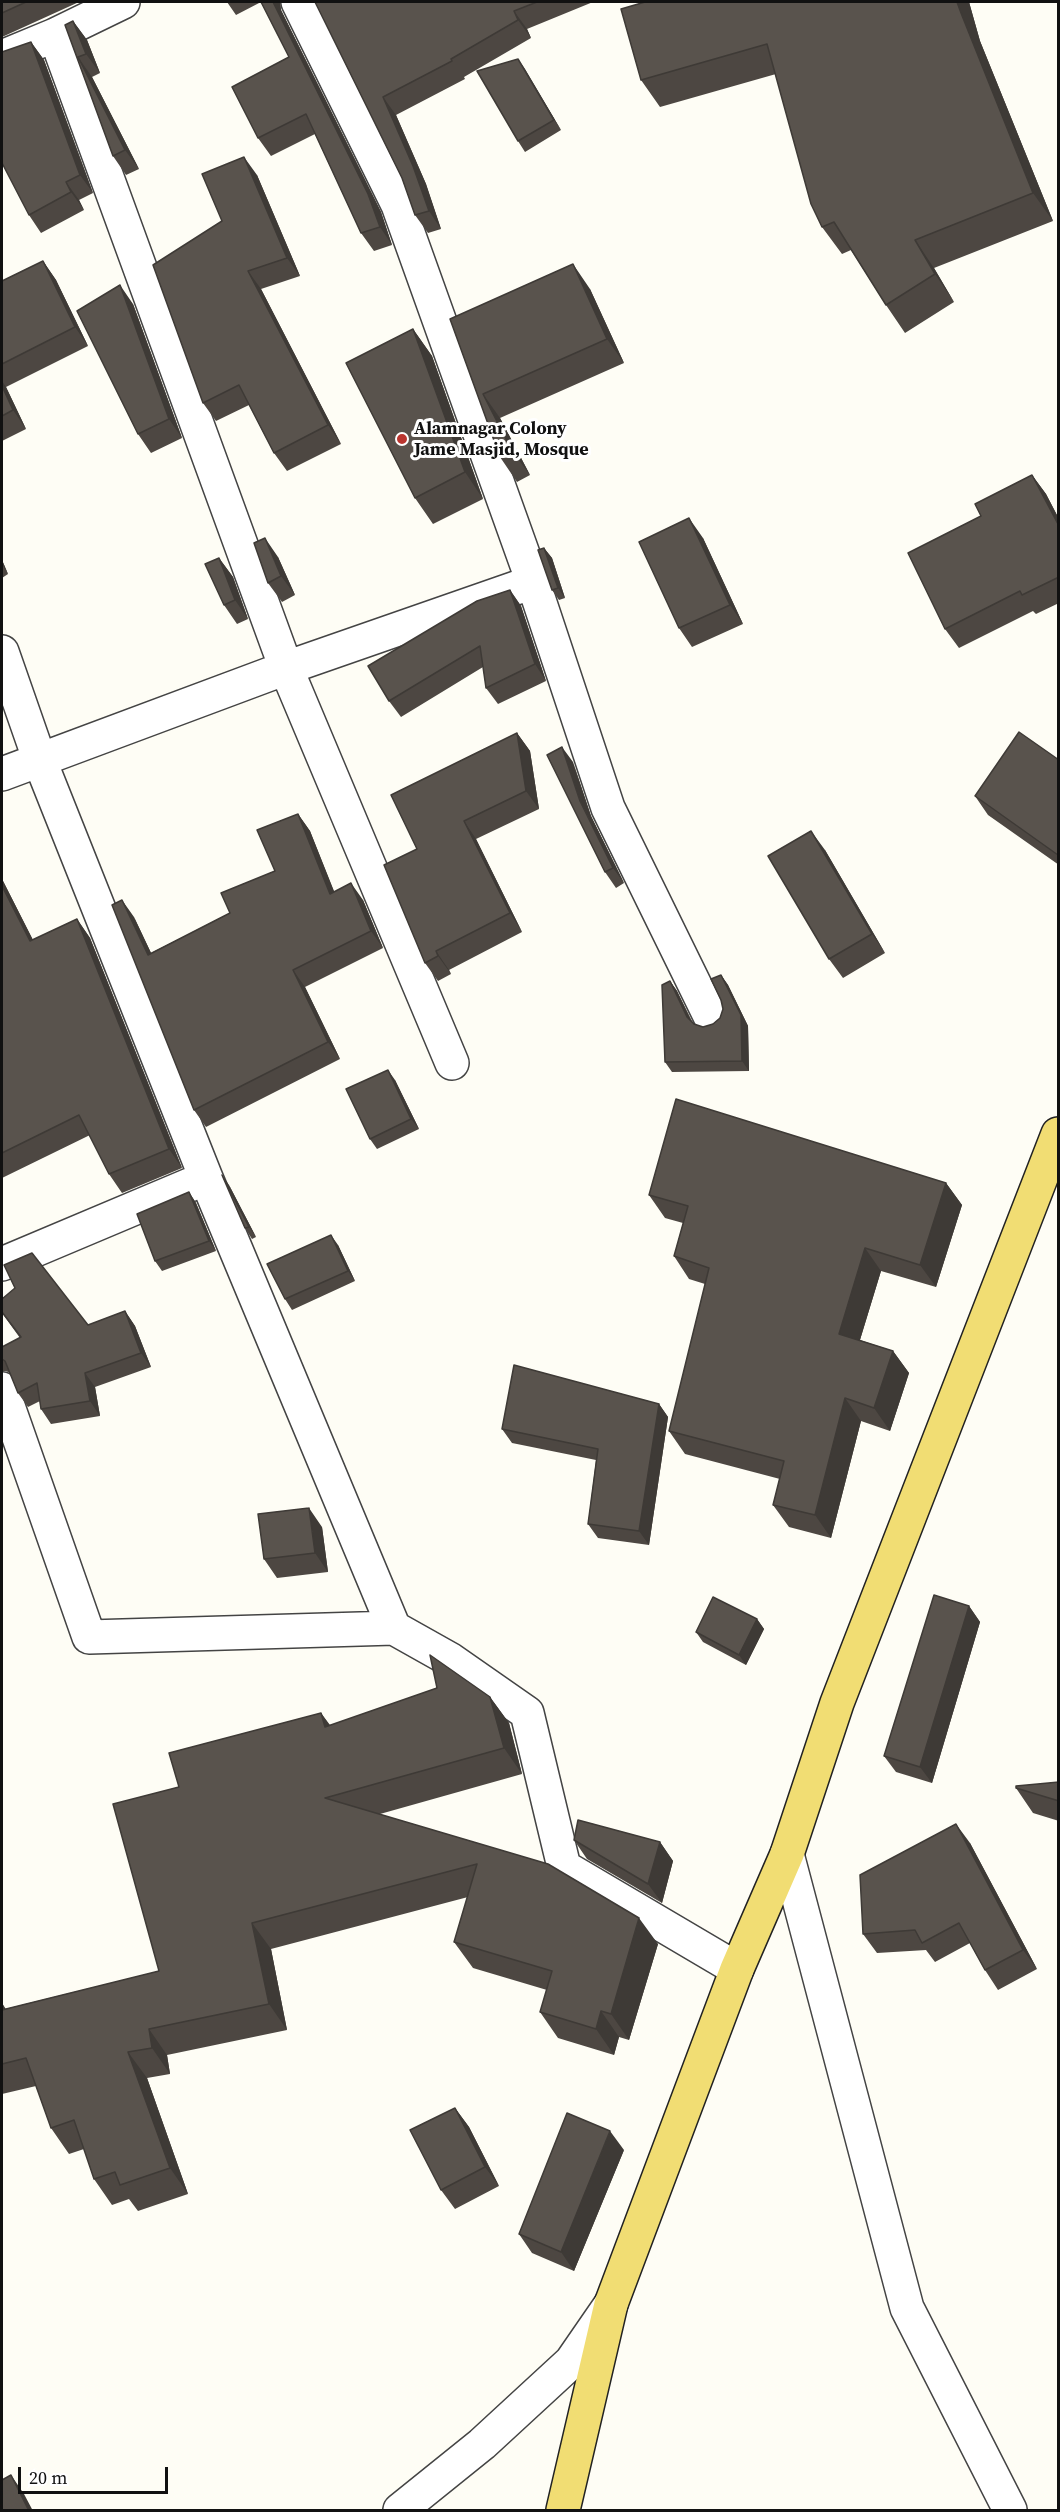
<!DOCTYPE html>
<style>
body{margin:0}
#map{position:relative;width:1060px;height:2512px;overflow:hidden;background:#fefdf5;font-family:"Source Serif 4",serif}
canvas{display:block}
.frame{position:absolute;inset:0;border:3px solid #111;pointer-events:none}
.scale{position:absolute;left:18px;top:2467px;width:150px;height:27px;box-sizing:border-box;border:3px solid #111;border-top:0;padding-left:8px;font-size:18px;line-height:21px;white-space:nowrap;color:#111;-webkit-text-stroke:4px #fff;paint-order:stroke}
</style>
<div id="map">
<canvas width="1060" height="2512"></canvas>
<div class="frame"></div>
<div class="scale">20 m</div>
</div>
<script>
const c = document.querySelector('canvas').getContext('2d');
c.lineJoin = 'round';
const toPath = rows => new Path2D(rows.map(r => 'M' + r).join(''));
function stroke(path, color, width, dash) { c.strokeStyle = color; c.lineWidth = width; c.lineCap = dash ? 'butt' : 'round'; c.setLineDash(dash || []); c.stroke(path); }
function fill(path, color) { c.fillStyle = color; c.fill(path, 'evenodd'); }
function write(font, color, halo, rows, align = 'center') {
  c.font = font + ' "Source Serif 4",serif'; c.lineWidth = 6; c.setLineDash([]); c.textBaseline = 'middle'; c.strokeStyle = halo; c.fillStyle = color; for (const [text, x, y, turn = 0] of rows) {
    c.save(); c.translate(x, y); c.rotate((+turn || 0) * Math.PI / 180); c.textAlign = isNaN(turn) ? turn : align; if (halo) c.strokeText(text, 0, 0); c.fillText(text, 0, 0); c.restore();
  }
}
const minor = toPath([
 [298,2,398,205,533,582,608,808,711,1018],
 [55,35,286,668,452,1063],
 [2,57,55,35,123,2],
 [2,652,40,761,206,1178,394,1628],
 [2,774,286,668,533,582],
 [2,1264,206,1178],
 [2,1389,89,1637,394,1628,451,1660,527,1713,564,1867,737,1969],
 [787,1854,907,2308,1010,2510],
 [400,2510,482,2444,571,2362,611,2304]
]);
const major = toPath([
 [563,2510,611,2304,737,1969,787,1854,837,1703,1058,1134]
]);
stroke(minor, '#444', 36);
stroke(major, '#222', 36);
stroke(minor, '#fff', 33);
stroke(major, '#f1dd73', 33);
fill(toPath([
 [2,2,79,2,2,37],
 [227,2,280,2,281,10,381,212,392,245,374,251,361,233,315,134,271,156,258,138,289,57,261,2,236,15],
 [315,2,593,2,527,29,531,38,464,77,465,79,396,115,426,184,441,229,428,233,415,215,402,178],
 [645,2,969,2,980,41,1053,221,934,268,954,302,905,333,886,305,851,250,842,254,822,227,776,74,660,107,641,80],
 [73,21,87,40,100,73,92,77,139,169,126,175,113,156,65,25],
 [31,42,44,60,93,193,79,200,84,210,41,233,29,215],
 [518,59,561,130,525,152,518,141],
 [257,175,300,276,261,289,341,444,287,471,274,453,249,405,216,421,203,403,222,221],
 [43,261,56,280,88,346,6,387,26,429,2,441,2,281],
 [590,289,624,363,500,418,530,475,517,482,500,457,450,319],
 [133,304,182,438,151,453,138,434],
 [413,329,432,356,483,499,433,524,415,498],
 [1032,475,1046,494,1059,519,1059,603,1036,614,1033,611,959,648,945,629,981,516],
 [703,538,743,624,692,647,679,628],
 [544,548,552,558,565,598,559,600,552,590],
 [278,557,295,595,282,602,268,583],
 [219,558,233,577,248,619,237,624,224,605],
 [2,560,8,574,2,578],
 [510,590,521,606,546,681,498,704,486,688,483,667,401,717,389,701],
 [517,733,530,751,539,809,476,839,522,932,449,970,451,974,438,981,425,963,417,849],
 [1059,760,1059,865,988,815,975,796],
 [573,762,591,816,624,883,616,888,605,872],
 [298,814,310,831,334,892,363,900,383,948,305,987,340,1059,206,1127,194,1110,134,917,151,953,230,913,275,871],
 [825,850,885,953,843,978,829,959],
 [2,879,33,940,77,919,90,938,182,1168,122,1193,109,1174,90,1135,2,1178],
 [721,975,728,985,748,1026,749,1071,672,1072,665,1062,670,981,677,991,692,1021,694,1024,703,1027,713,1024,720,1018,723,1009],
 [395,1080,419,1129,377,1149,370,1139],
 [946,1183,962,1205,936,1287,881,1271,860,1340,893,1351,909,1373,890,1431,861,1421,831,1538,789,1527,773,1505,780,1479,685,1454,669,1431,705,1284,689,1279,674,1256,683,1223,665,1218,649,1195],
 [229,1185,256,1237,252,1239,245,1228],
 [189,1192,196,1203,216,1251,162,1271,155,1261],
 [338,1245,355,1281,292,1310,285,1299],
 [2,1299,88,1325,125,1311,135,1326,151,1367,95,1387,100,1416,51,1424,41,1409,40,1401,28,1407,18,1393,10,1373,6,1371,2,1371,2,1347,20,1338,2,1313],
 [659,1404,668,1417,649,1545,598,1538,588,1524,596,1460,512,1443,502,1429],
 [322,1527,328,1572,277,1578,264,1559],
 [969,1606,980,1622,932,1783,896,1772,884,1756],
 [757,1619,764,1629,746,1665,703,1642,696,1632],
 [490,1697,509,1723,522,1774,380,1814,658,1944,629,2040,619,2037,614,2055,558,2038,540,2012,547,1990,473,1968,454,1942,468,1897,271,1949,287,2030,167,2055,170,2074,147,2078,188,2194,138,2211,129,2199,112,2205,94,2179,84,2149,69,2154,51,2128,36,2086,2,2094,2,2003,5,2009,159,1971,179,1787,321,1713,330,1725],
 [1059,1782,1059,1821,1033,1813,1016,1788],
 [574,1840,660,1842,673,1861,662,1903,587,1859],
 [970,1843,1037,1969,998,1990,985,1970,970,1943,935,1962,926,1950,877,1953,863,1934],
 [455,2108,469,2127,499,2186,455,2209,441,2190],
 [624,2150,574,2271,532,2253,519,2234]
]), '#4d4742');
fill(toPath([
 [273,2,280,2,281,10,381,212,392,245,380,227],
 [957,2,969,2,980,41,1053,221,1033,193,961,13],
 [514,11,527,29,531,38,518,20],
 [73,21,87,40,100,73,86,54],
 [31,42,44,60,93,193,80,175],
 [78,57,92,77,139,169,125,150],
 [518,59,525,69,561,130,554,120],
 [383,97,396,115,426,184,441,229,429,211],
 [244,157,257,175,300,276,287,258],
 [66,182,79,200,84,210,71,192],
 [915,240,934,268,954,302,935,274],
 [43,261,56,280,88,346,75,327],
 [573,264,590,289,624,363,607,339],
 [248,271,261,289,341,444,328,425],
 [120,285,133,304,182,438,169,419],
 [413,329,432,356,483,499,465,472],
 [2,381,6,387,26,429,13,410,2,386],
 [483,394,500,418,530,475,512,451],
 [1032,475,1046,494,1059,519,1059,526],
 [689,518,703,538,743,624,730,605],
 [265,538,278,557,295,595,281,576],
 [544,548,552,558,565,598,558,588],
 [219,558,233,577,248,619,235,600],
 [2,560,8,574,2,564],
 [510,590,521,606,546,681,535,664],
 [517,733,530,751,539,809,526,791],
 [562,747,573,762,591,816,624,883,613,868,580,801],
 [298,814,310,831,342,911,330,894],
 [464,821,476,839,522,932,510,913],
 [811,831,825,850,885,953,872,934],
 [2,879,43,960,30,941,2,886],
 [351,883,363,900,383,948,371,931],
 [122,900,134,917,160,972,148,955],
 [77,919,90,938,182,1168,169,1149],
 [436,951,449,970,451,974,438,956],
 [293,970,305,987,340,1059,328,1042],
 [721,975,728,985,748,1026,749,1071,742,1061],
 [670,981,677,991,694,1027,687,1017],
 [388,1070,395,1080,419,1129,411,1119],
 [222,1175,229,1185,256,1237,249,1227],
 [946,1183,962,1205,936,1287,920,1265],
 [189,1192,196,1203,216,1251,209,1241],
 [331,1235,338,1245,355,1281,348,1271],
 [865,1248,881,1271,855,1356,839,1334],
 [125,1311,135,1326,151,1367,141,1353],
 [893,1351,909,1373,890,1431,874,1408],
 [85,1373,95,1387,100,1416,90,1401],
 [845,1398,861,1421,831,1538,815,1515],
 [659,1404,668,1417,649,1545,639,1531],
 [309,1508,322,1527,328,1572,315,1553],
 [969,1606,980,1622,932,1783,920,1767],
 [757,1619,764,1629,746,1665,739,1655],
 [490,1697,509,1723,522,1774,504,1748],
 [321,1713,339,1739,325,1727],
 [956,1824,970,1843,1037,1969,1023,1950],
 [660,1842,673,1861,662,1903,648,1884],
 [639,1918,658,1944,629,2040,611,2014],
 [252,1923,271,1949,287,2030,269,2004],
 [2,2003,7,2011,2,2022],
 [601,2011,619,2037,614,2055,596,2029],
 [149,2029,167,2055,170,2074,152,2048],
 [128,2052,147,2078,188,2194,170,2168],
 [455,2108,469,2127,499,2186,485,2167],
 [610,2131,624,2150,574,2271,561,2252],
 [11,2475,24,2494,33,2511,29,2511]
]), '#3e3a36');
const building = toPath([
 [2,2,26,2,2,13,2,2],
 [261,2,273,2,368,194,380,227,361,233,306,114,258,138,232,87,289,57,261,2],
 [315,2,537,2,514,11,518,20,451,59,452,61,383,97,413,166,429,211,415,215,402,178,315,2],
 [645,2,957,2,961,13,1033,193,915,240,935,274,886,305,834,222,822,227,811,204,767,44,641,80,621,9,645,2],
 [73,21,86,54,78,57,125,150,113,156,65,25,73,21],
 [31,42,80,175,66,182,71,192,29,215,2,163,2,52,31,42],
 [518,59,554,120,518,141,477,71,518,59],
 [244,157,287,258,248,271,328,425,274,453,239,385,203,403,153,265,222,221,202,174,244,157],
 [43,261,75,327,2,364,2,281,43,261],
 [573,264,607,339,483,394,512,451,500,457,450,319,573,264],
 [120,285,169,419,138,434,77,311,120,285],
 [413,329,465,472,415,498,346,363,413,329],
 [2,386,13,410,2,416,2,386],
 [1032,475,1059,526,1059,577,1022,595,1020,591,945,629,908,553,981,516,975,504,1032,475],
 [689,518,730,605,679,628,639,542,689,518],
 [265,538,281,576,268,583,254,543,265,538],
 [544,548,558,588,552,590,538,550,544,548],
 [219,558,235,600,224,605,205,564,219,558],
 [510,590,535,664,486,688,480,646,389,701,368,666,477,601,510,590],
 [1019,732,1059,760,1058,855,975,796,1019,732],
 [517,733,526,791,464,821,510,913,436,951,438,956,425,963,384,865,417,849,391,795,517,733],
 [562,747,580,801,613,868,605,872,547,755,562,747],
 [298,814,330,894,351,883,371,931,293,970,328,1042,194,1110,112,905,122,900,148,955,230,913,221,893,275,871,257,830,298,814],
 [811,831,872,934,829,959,768,856,811,831],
 [2,886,30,941,77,919,169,1149,109,1174,79,1115,2,1153,2,886],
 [721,975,741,1015,742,1061,665,1062,662,985,670,981,687,1017,694,1024,703,1027,713,1024,720,1018,723,1009,721,1000,711,979,721,975],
 [388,1070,411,1119,370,1139,346,1089,388,1070],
 [676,1099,946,1183,920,1265,865,1248,839,1334,893,1351,874,1408,845,1398,815,1515,773,1505,784,1461,669,1431,709,1268,674,1256,688,1206,649,1195,676,1099],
 [222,1175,249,1227,245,1228,222,1175],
 [189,1192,209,1241,155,1261,137,1214,189,1192],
 [331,1235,348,1271,285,1299,267,1264,331,1235],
 [32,1253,88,1325,125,1311,141,1353,85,1373,90,1401,41,1409,37,1383,18,1393,5,1361,2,1359,2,1347,21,1337,2,1312,2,1299,15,1288,4,1265,32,1253],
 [514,1365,659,1404,639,1531,588,1524,598,1449,502,1429,514,1365],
 [309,1508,315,1553,264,1559,258,1514,309,1508],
 [934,1595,969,1606,920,1767,884,1756,934,1595],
 [713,1597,757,1619,739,1655,696,1632,713,1597],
 [430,1655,490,1697,504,1748,325,1798,548,1864,639,1918,611,2014,601,2011,596,2029,540,2012,552,1971,454,1942,477,1864,252,1923,269,2004,149,2029,152,2048,128,2052,170,2168,120,2185,115,2172,94,2179,74,2120,51,2128,26,2058,2,2064,2,2010,159,1971,113,1804,179,1787,169,1753,321,1713,325,1727,437,1688,430,1655],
 [1059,1782,1059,1801,1016,1788,1016,1786,1059,1782],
 [578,1820,660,1842,648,1884,574,1840,578,1820],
 [956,1824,1023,1950,985,1970,959,1923,922,1943,915,1930,863,1934,860,1875,956,1824],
 [455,2108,485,2167,441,2190,410,2130,455,2108],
 [567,2113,610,2131,561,2252,519,2234,567,2113],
 [11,2475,29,2511,2,2511,2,2480,11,2475]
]);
fill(building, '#59534d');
stroke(building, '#3e3a36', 1.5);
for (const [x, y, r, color] of [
 [402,439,6,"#ba352f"]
]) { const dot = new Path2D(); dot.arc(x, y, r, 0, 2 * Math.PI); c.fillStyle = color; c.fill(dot); stroke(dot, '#fff', 2); }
write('bold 18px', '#111', '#fff', [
 ["Alamnagar Colony",414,429],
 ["Jame Masjid, Mosque",414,450]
], 'left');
</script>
